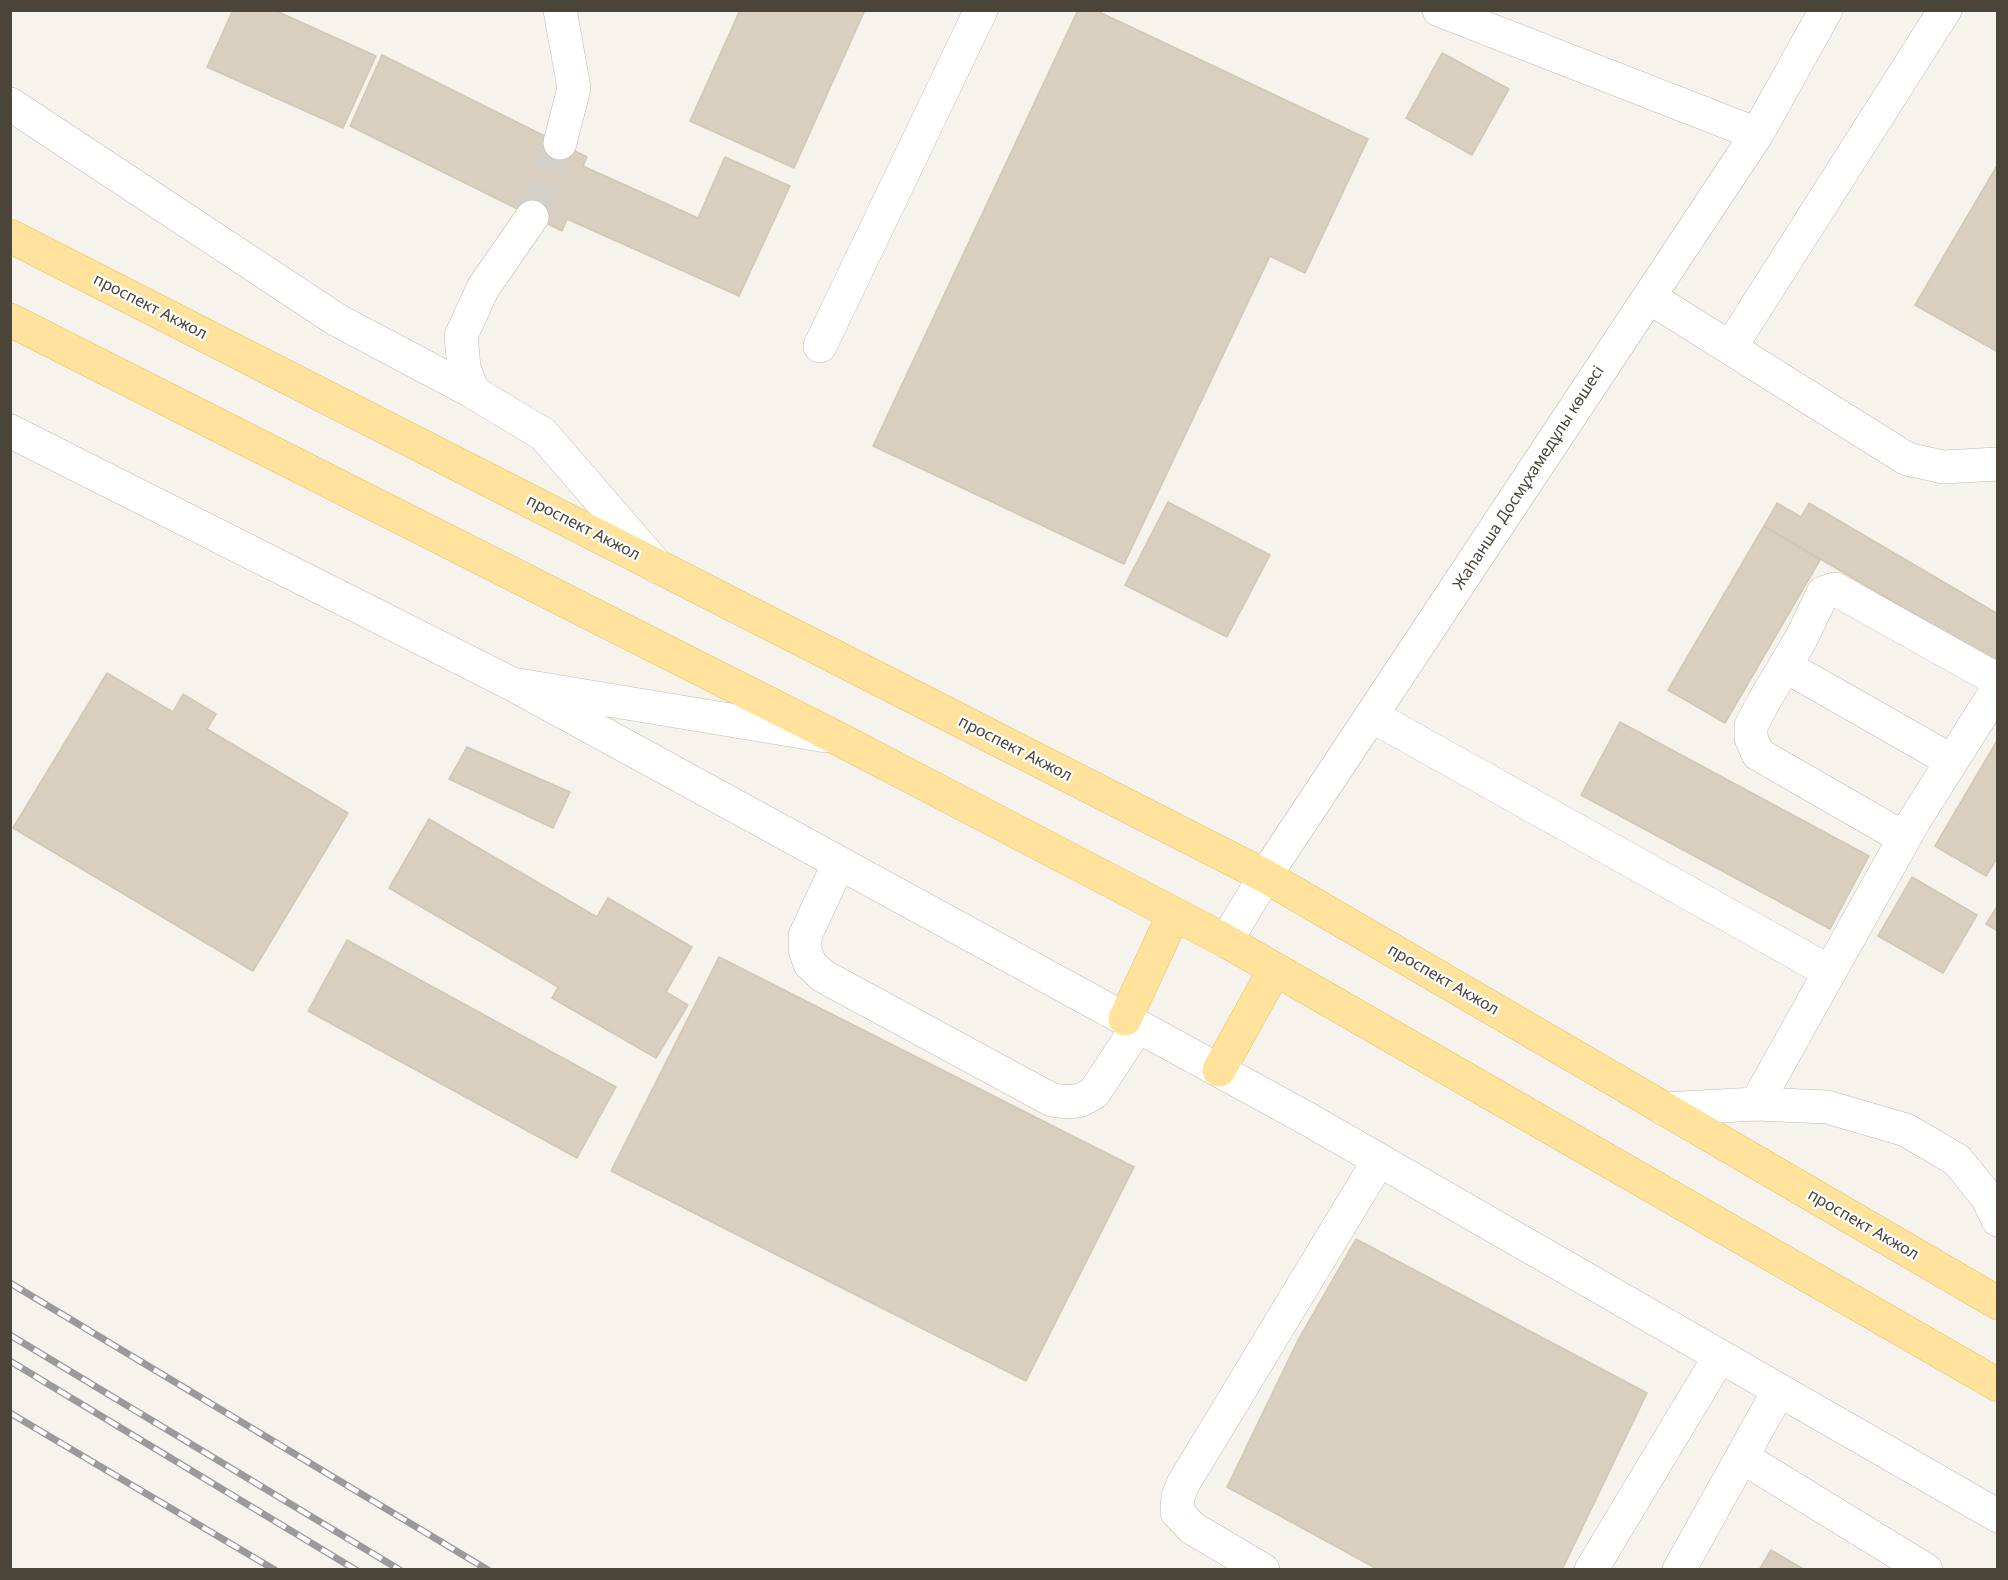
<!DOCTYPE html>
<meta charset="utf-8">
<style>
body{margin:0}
#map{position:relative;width:2008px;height:1580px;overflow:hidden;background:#f6f3ec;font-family:"Noto Sans",sans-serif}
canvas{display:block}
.frame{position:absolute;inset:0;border:12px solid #4b4439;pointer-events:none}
</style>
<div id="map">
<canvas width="2008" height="1580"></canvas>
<div class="frame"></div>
</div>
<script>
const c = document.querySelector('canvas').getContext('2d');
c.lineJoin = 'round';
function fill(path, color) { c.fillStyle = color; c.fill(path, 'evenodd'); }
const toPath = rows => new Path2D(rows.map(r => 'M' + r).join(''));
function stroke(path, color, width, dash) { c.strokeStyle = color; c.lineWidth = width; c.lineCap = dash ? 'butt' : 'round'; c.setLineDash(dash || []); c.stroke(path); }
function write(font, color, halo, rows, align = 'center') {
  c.font = font + ' "Noto Sans",sans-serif'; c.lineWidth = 4.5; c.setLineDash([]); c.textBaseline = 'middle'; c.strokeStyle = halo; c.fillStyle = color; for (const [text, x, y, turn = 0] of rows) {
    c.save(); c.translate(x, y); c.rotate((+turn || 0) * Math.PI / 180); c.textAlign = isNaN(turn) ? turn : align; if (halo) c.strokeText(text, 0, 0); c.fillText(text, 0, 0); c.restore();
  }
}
const building = toPath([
 [233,10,274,10,376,56,343,128,207,67,233,10],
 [740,10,865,10,794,168,690,121,740,10],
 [1078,10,1095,10,1368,139,1305,273,1270,256,1124,564,873,446,1078,10],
 [1442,53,1509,89,1472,155,1406,118,1442,53],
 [382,55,587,157,583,166,698,218,725,157,790,186,739,296,567,219,562,231,350,126,382,55],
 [1998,164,1998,352,1915,305,1998,164],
 [1168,502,1270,555,1227,637,1125,585,1168,502],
 [1777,503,1801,517,1809,503,1998,614,1998,663,1764,526,1777,503],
 [1764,526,1820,560,1725,723,1668,690,1764,526],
 [107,673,173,712,183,694,216,714,207,729,348,813,253,971,13,828,107,673],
 [1620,722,1869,856,1830,929,1581,795,1620,722],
 [1998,739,1998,857,1986,876,1935,846,1998,739],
 [467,747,570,792,553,828,449,779,467,747],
 [429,819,597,917,608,898,692,947,666,992,688,1005,656,1058,552,998,558,987,389,888,429,819],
 [1912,877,1977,915,1943,973,1878,936,1912,877],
 [1998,905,1998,931,1986,924,1998,905],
 [347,940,616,1087,577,1158,308,1011,347,940],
 [719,957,1134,1167,1026,1381,611,1171,719,957],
 [1356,1239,1647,1393,1562,1570,1379,1570,1227,1487,1298,1340,1356,1239],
 [1771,1550,1805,1570,1759,1570,1771,1550]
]);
fill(building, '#d8cfc1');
stroke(building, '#d3c7b4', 1.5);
stroke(toPath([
 [532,217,560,143]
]), '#d4d0c8', 33, [33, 16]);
const minor = toPath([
 [560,10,574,88,560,143],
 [1439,10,1757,134],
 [10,104,337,320,473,392,543,434,658,567],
 [1649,297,1907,459,1943,467,1998,464],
 [820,346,981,10],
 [1730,348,1945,10],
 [473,392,464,368,461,336,483,288,532,217],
 [10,431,512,684,826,736],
 [1785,666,1952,761],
 [512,684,1306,1118,1998,1516],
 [1372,716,1830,972],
 [1904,838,1758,754,1751,738,1751,726,1763,703,1801,639,1823,593,1835,589,1994,678,1998,685],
 [839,863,805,936,805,950,810,964,823,976,1052,1100,1069,1102,1081,1100,1094,1093,1138,1026],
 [1226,941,1265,876,1757,134,1826,10],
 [1756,1104,1914,821,1998,688],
 [1664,1109,1756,1104,1827,1107,1906,1130,1957,1160,1987,1197,1998,1220],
 [1742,1457,1926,1570],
 [1263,1570,1192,1528,1177,1512,1178,1497,1183,1484,1379,1160],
 [1591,1570,1720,1356],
 [1679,1570,1779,1390]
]);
const major = toPath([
 [10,236,1265,876,1998,1303],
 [10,320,835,737,1226,941,1998,1385],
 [1125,1019,1174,914],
 [1219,1070,1275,969]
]);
stroke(minor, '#c2bbae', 34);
stroke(major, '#e6c16a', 34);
stroke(minor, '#fff', 33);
stroke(major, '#ffe39c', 33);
const rail = toPath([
 [10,1283,488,1570],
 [10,1335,400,1570],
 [10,1361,356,1570],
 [10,1413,275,1570]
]);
stroke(rail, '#9a9a9a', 7);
stroke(rail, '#fff', 4.5, [14]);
write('16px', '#4b4439', '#fff', [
 ["проспект Акжол",150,307,27],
 ["Жаһанша Досмұхамедұлы көшесі",1529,478,-57],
 ["проспект Акжол",583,528,27],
 ["проспект Акжол",1015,749,27],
 ["проспект Акжол",1443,980,30],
 ["проспект Акжол",1863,1225,30]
]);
</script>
